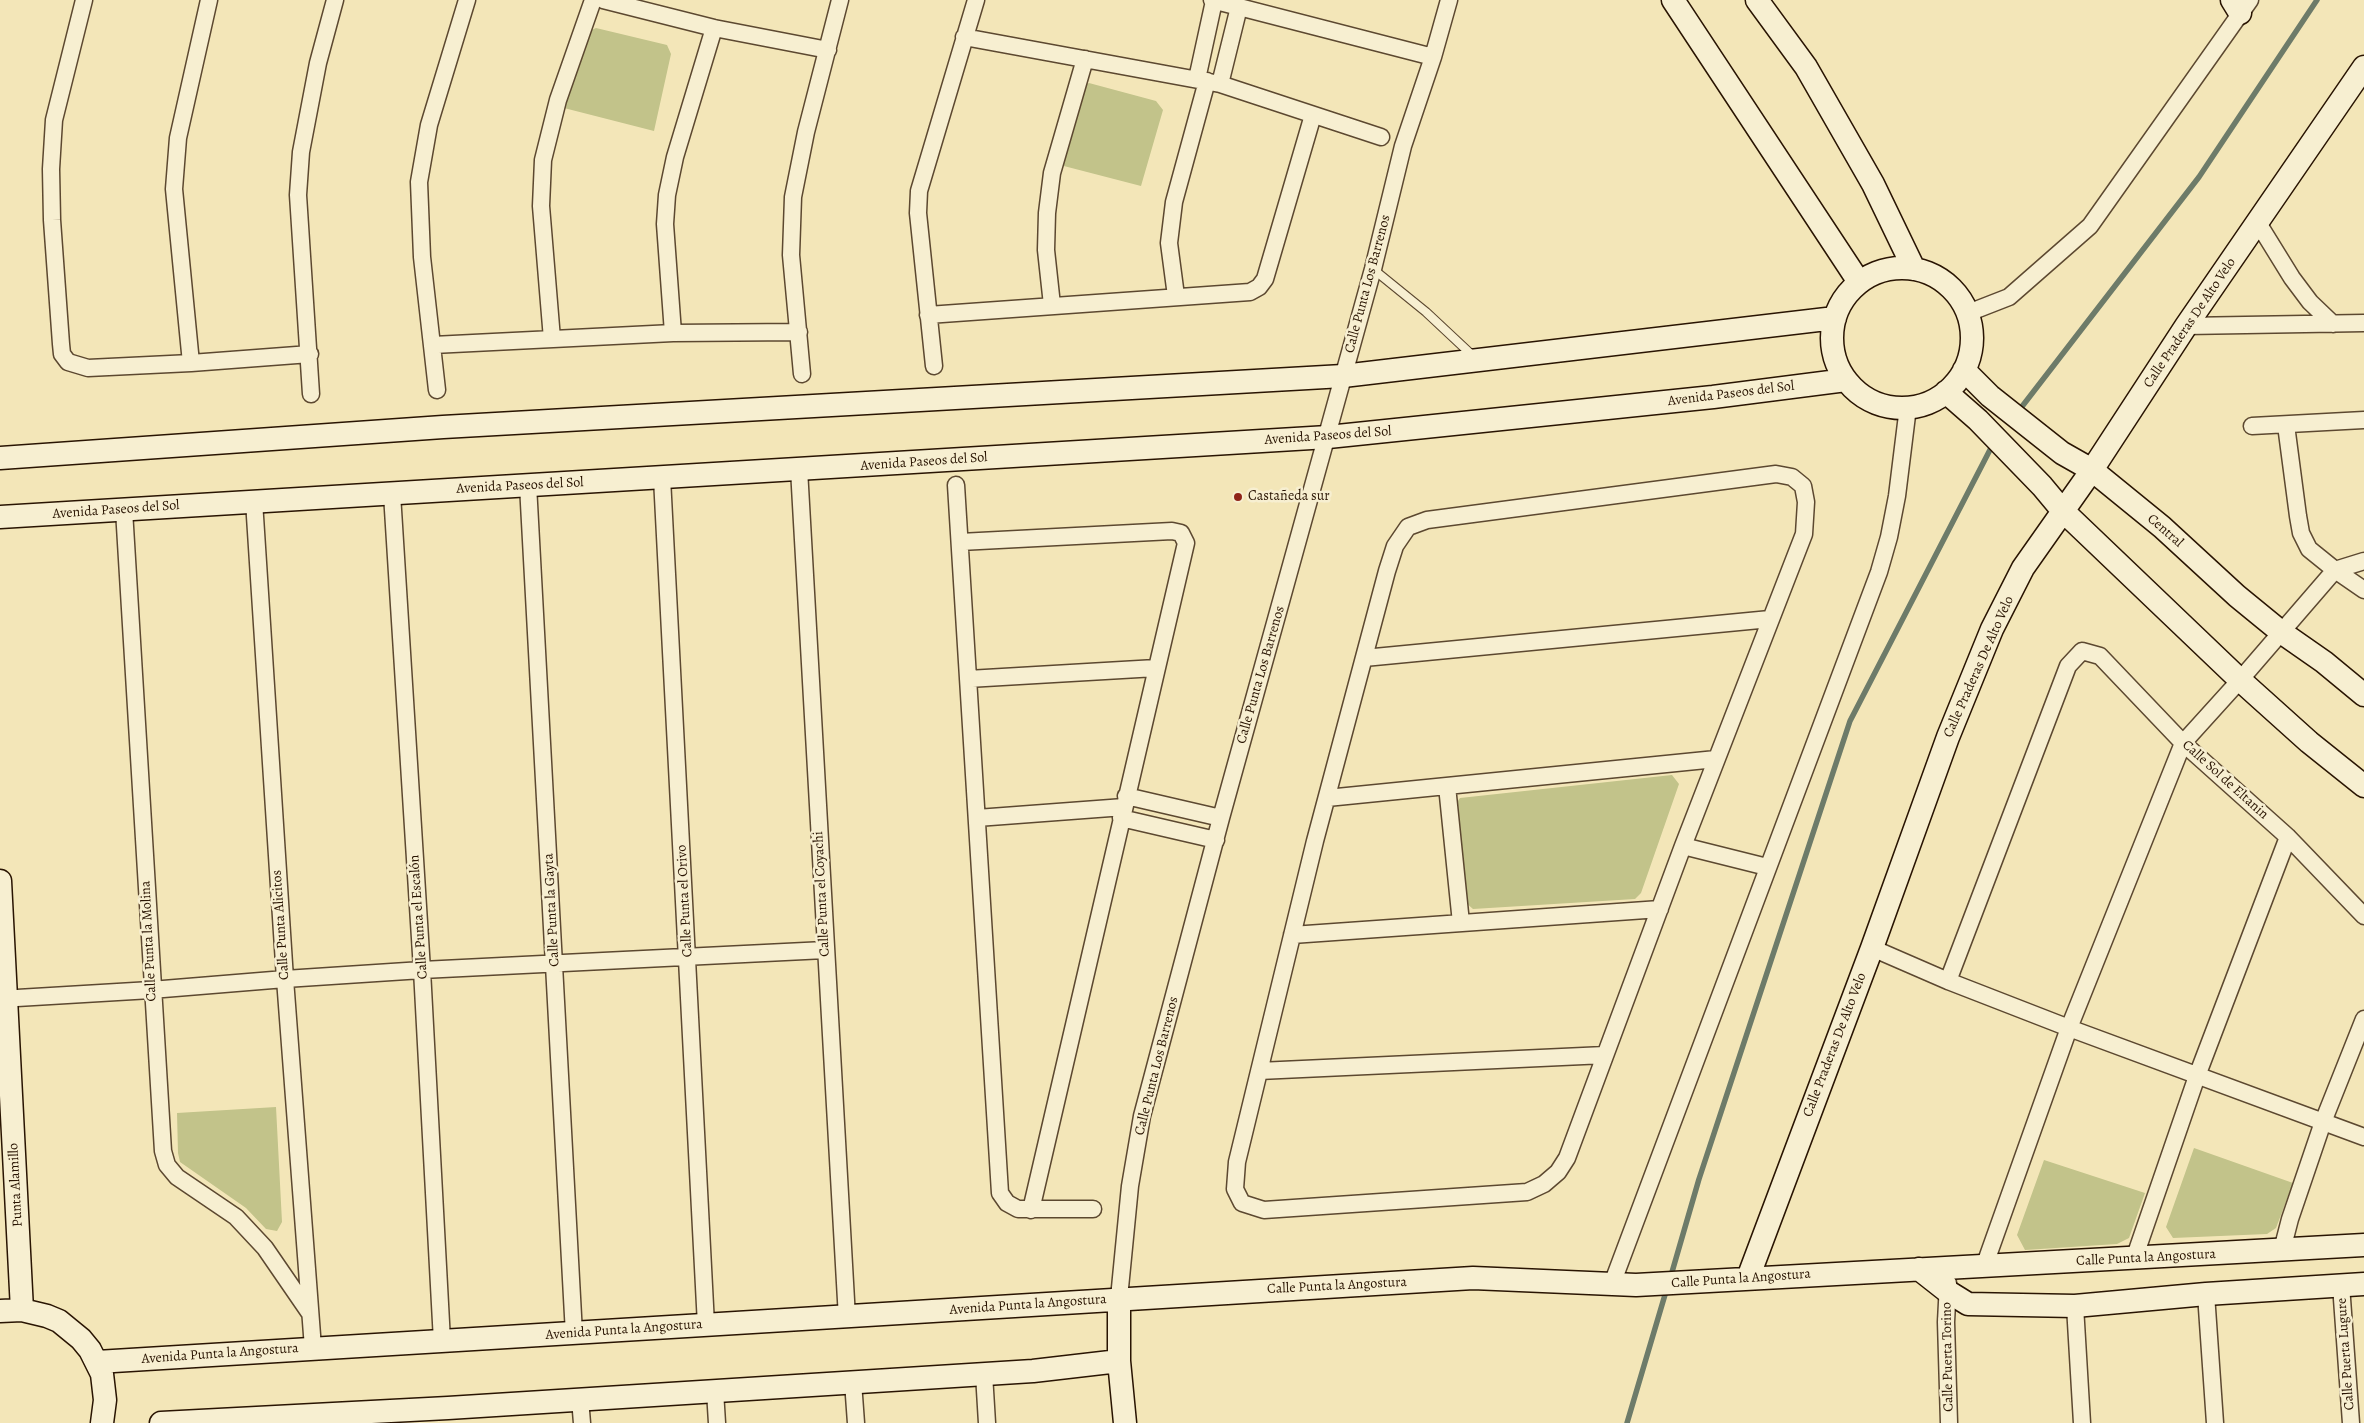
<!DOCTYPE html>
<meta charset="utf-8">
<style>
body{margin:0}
canvas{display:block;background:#f3e6b8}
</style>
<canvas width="2364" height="1423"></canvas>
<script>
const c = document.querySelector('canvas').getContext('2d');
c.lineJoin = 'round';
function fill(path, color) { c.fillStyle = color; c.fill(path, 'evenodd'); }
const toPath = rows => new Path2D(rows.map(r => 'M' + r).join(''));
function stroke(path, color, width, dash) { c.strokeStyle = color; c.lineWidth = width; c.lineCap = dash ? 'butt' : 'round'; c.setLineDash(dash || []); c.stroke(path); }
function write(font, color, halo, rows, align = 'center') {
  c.font = font + ' Alegreya,serif'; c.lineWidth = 5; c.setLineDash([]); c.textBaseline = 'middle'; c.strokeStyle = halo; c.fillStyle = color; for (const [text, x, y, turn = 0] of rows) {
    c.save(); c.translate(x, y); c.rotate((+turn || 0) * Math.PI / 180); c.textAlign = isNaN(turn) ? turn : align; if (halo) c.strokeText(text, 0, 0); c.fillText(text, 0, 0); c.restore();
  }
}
fill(toPath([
 [596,28,667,45,671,54,654,131,564,108,587,32],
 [1089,83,1156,101,1163,110,1141,186,1060,165,1080,88],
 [1672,775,1679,784,1641,893,1635,899,1473,909,1465,902,1454,806,1460,798],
 [276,1107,282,1222,277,1231,266,1229,246,1208,180,1162,178,1153,177,1113],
 [2194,1148,2293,1183,2276,1228,2267,1234,2173,1238,2166,1227],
 [2044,1160,2145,1193,2129,1238,2117,1244,2025,1250,2017,1235]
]), '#c2c38a');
stroke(toPath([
 [2017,413,2199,177,2317,0],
 [1670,1279,1699,1179,1850,721,1993,444],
 [1627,1423,1667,1288]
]), '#6d7b69', 5.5);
const lane = toPath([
 [1373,269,1426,312,1473,356]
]);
const street = toPath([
 [84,0,54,120,51,169,52,220,61,344,62,354,68,362,88,368,191,363,310,354],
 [603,0,714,28,828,50],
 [1212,0,1433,57],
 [964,37,1220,84,1381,137],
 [1197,79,1214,1],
 [1220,84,1239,7],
 [2258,223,2292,278,2310,302,2333,324],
 [1176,296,1169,243,1174,202,1207,81],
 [1052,305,1046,250,1047,213,1052,173,1085,59],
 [1968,313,2009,297,2090,226,2250,0],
 [928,315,1250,292,1259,287,1265,279,1313,115],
 [2186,326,2364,323],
 [673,333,665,224,667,195,675,157,714,28],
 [552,339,541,206,543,160,558,100,593,0],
 [433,345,673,333,799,332],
 [191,363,174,189,178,138,209,0],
 [934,366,918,213,919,191,976,0],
 [802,374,791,255,793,197,806,132,840,0],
 [437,390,422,257,419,182,429,125,467,0],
 [311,394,298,195,301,152,318,63,335,0],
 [2286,425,2298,516,2301,533,2309,549,2335,570,2364,561],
 [2252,426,2364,420],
 [799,469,847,1318],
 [1776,474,1792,477,1803,486,1806,502,1804,534,1683,846,1567,1158,1558,1172,1544,1184,1527,1192,1264,1210,1242,1203,1235,1189,1237,1162,1315,841,1387,571,1395,546,1408,527,1427,520,1776,474],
 [662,478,706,1325],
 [528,485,574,1334],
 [956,485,1000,1193,1007,1203,1018,1209,1093,1209],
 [392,494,422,970,442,1341],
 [254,501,285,979,313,1348],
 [124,510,163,1151,167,1165,177,1177,236,1217,265,1248,309,1312],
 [960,542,1172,531,1181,533,1186,543,1031,1210],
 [1364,658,1770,619],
 [968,679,1156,668],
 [1447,786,1461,923],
 [1126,796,1221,818],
 [1327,798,1716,759],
 [977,818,1124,807],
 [1121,818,1216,840],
 [1683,846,1767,867],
 [1292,935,1660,909],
 [1872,948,1948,981,2069,1028,2364,1137],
 [1948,981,2068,666,2082,651,2100,656,2183,743,2288,837,2364,916],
 [0,999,151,990,285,979,422,970,825,950],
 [1259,1071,1605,1055],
 [2282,1250,2290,1219,2323,1122,2364,1019],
 [2134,1259,2197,1076,2288,837],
 [1984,1267,2069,1028,2183,743,2240,680,2335,570,2364,590],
 [1948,1283,1946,1322,1949,1423],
 [1612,1284,1879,572,1889,537,1897,496,1908,407],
 [2341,1285,2351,1423],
 [2206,1294,2215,1423],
 [1119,1298,1130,1186,1142,1116,1221,818,1373,269,1403,146,1433,57,1449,0],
 [2075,1306,2082,1423],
 [984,1374,987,1423],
 [853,1382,856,1423],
 [715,1391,717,1423],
 [580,1399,582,1423]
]);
const secondary = toPath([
 [1673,0,1859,282],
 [1757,0,1806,67,1873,184,1914,269],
 [2232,0,2240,13],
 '1832 338a70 70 0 1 1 140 0a70 70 0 1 1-140 0Z',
 [1964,370,1990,396,2062,453,2092,470,2162,527,2237,596,2281,632,2324,662,2364,695],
 [1946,392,1978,420,2042,486,2062,510,2240,680,2309,742,2364,786],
 [0,458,443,427,1343,376,1835,318],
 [0,517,1328,437,1713,397,1846,380],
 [0,881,22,1310],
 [1919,1269,1947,1291,1968,1304,2075,1306,2206,1294,2364,1284],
 [1748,1278,1872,948,1948,737,1992,629,2023,568,2092,470,2186,326,2364,67],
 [1119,1298,1119,1361,1125,1423],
 [0,1311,22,1310,47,1316,59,1321,81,1339,90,1350,102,1374,105,1400,102,1423],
 [97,1362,1473,1278,1636,1285,2364,1245],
 [161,1423,448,1408,1033,1371,1119,1361]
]);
stroke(lane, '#5c4830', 10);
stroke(street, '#5c4830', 19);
stroke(secondary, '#291402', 25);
stroke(lane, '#f7efd1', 8);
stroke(street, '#f7efd1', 16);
stroke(secondary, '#f7efd1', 22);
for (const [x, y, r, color] of [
 [1238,497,5,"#8f2418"]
]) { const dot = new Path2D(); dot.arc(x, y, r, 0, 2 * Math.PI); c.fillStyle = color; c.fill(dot); stroke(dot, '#f7efd1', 2); }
write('14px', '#291402', '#f7efd1', [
 ["Calle Punta Los Barrenos",1368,284,-75],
 ["Calle Praderas De Alto Velo",2190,323,-56],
 ["Avenida Paseos del Sol",1731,394,-7],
 ["Avenida Paseos del Sol",1328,436,-4],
 ["Avenida Paseos del Sol",924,462,-4],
 ["Avenida Paseos del Sol",520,486,-3],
 ["Avenida Paseos del Sol",116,510,-4],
 ["Central",2165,531,41],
 ["Calle Praderas De Alto Velo",1979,667,-66],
 ["Calle Punta Los Barrenos",1261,675,-74],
 ["Calle Sol de Eltanin",2225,780,42],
 ["Calle Punta el Coyachi",822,894,-93],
 ["Calle Punta el Orivo",685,901,-93],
 ["Calle Punta la Gayta",552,910,-93],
 ["Calle Punta el Escalón",419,917,-94],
 ["Calle Punta Alicitos",281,925,-94],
 ["Calle Punta la Molina",149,941,-93],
 ["Calle Praderas De Alto Velo",1835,1045,-69],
 ["Calle Punta Los Barrenos",1157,1066,-76],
 ["Punta Alamillo",16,1185,-93],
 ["Calle Punta la Angostura",2146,1258,-3],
 ["Calle Punta la Angostura",1741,1279,-4],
 ["Calle Punta la Angostura",1337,1286,-3],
 ["Avenida Punta la Angostura",1028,1305,-4],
 ["Avenida Punta la Angostura",624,1330,-4],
 ["Avenida Punta la Angostura",220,1354,-4],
 ["Calle Puerta Lugure",2346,1354,-94],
 ["Calle Puerta Torino",1948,1357,-91]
]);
write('14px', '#291402', '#f7efd1', [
 ["Castañeda sur",1248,497]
], 'left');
</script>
